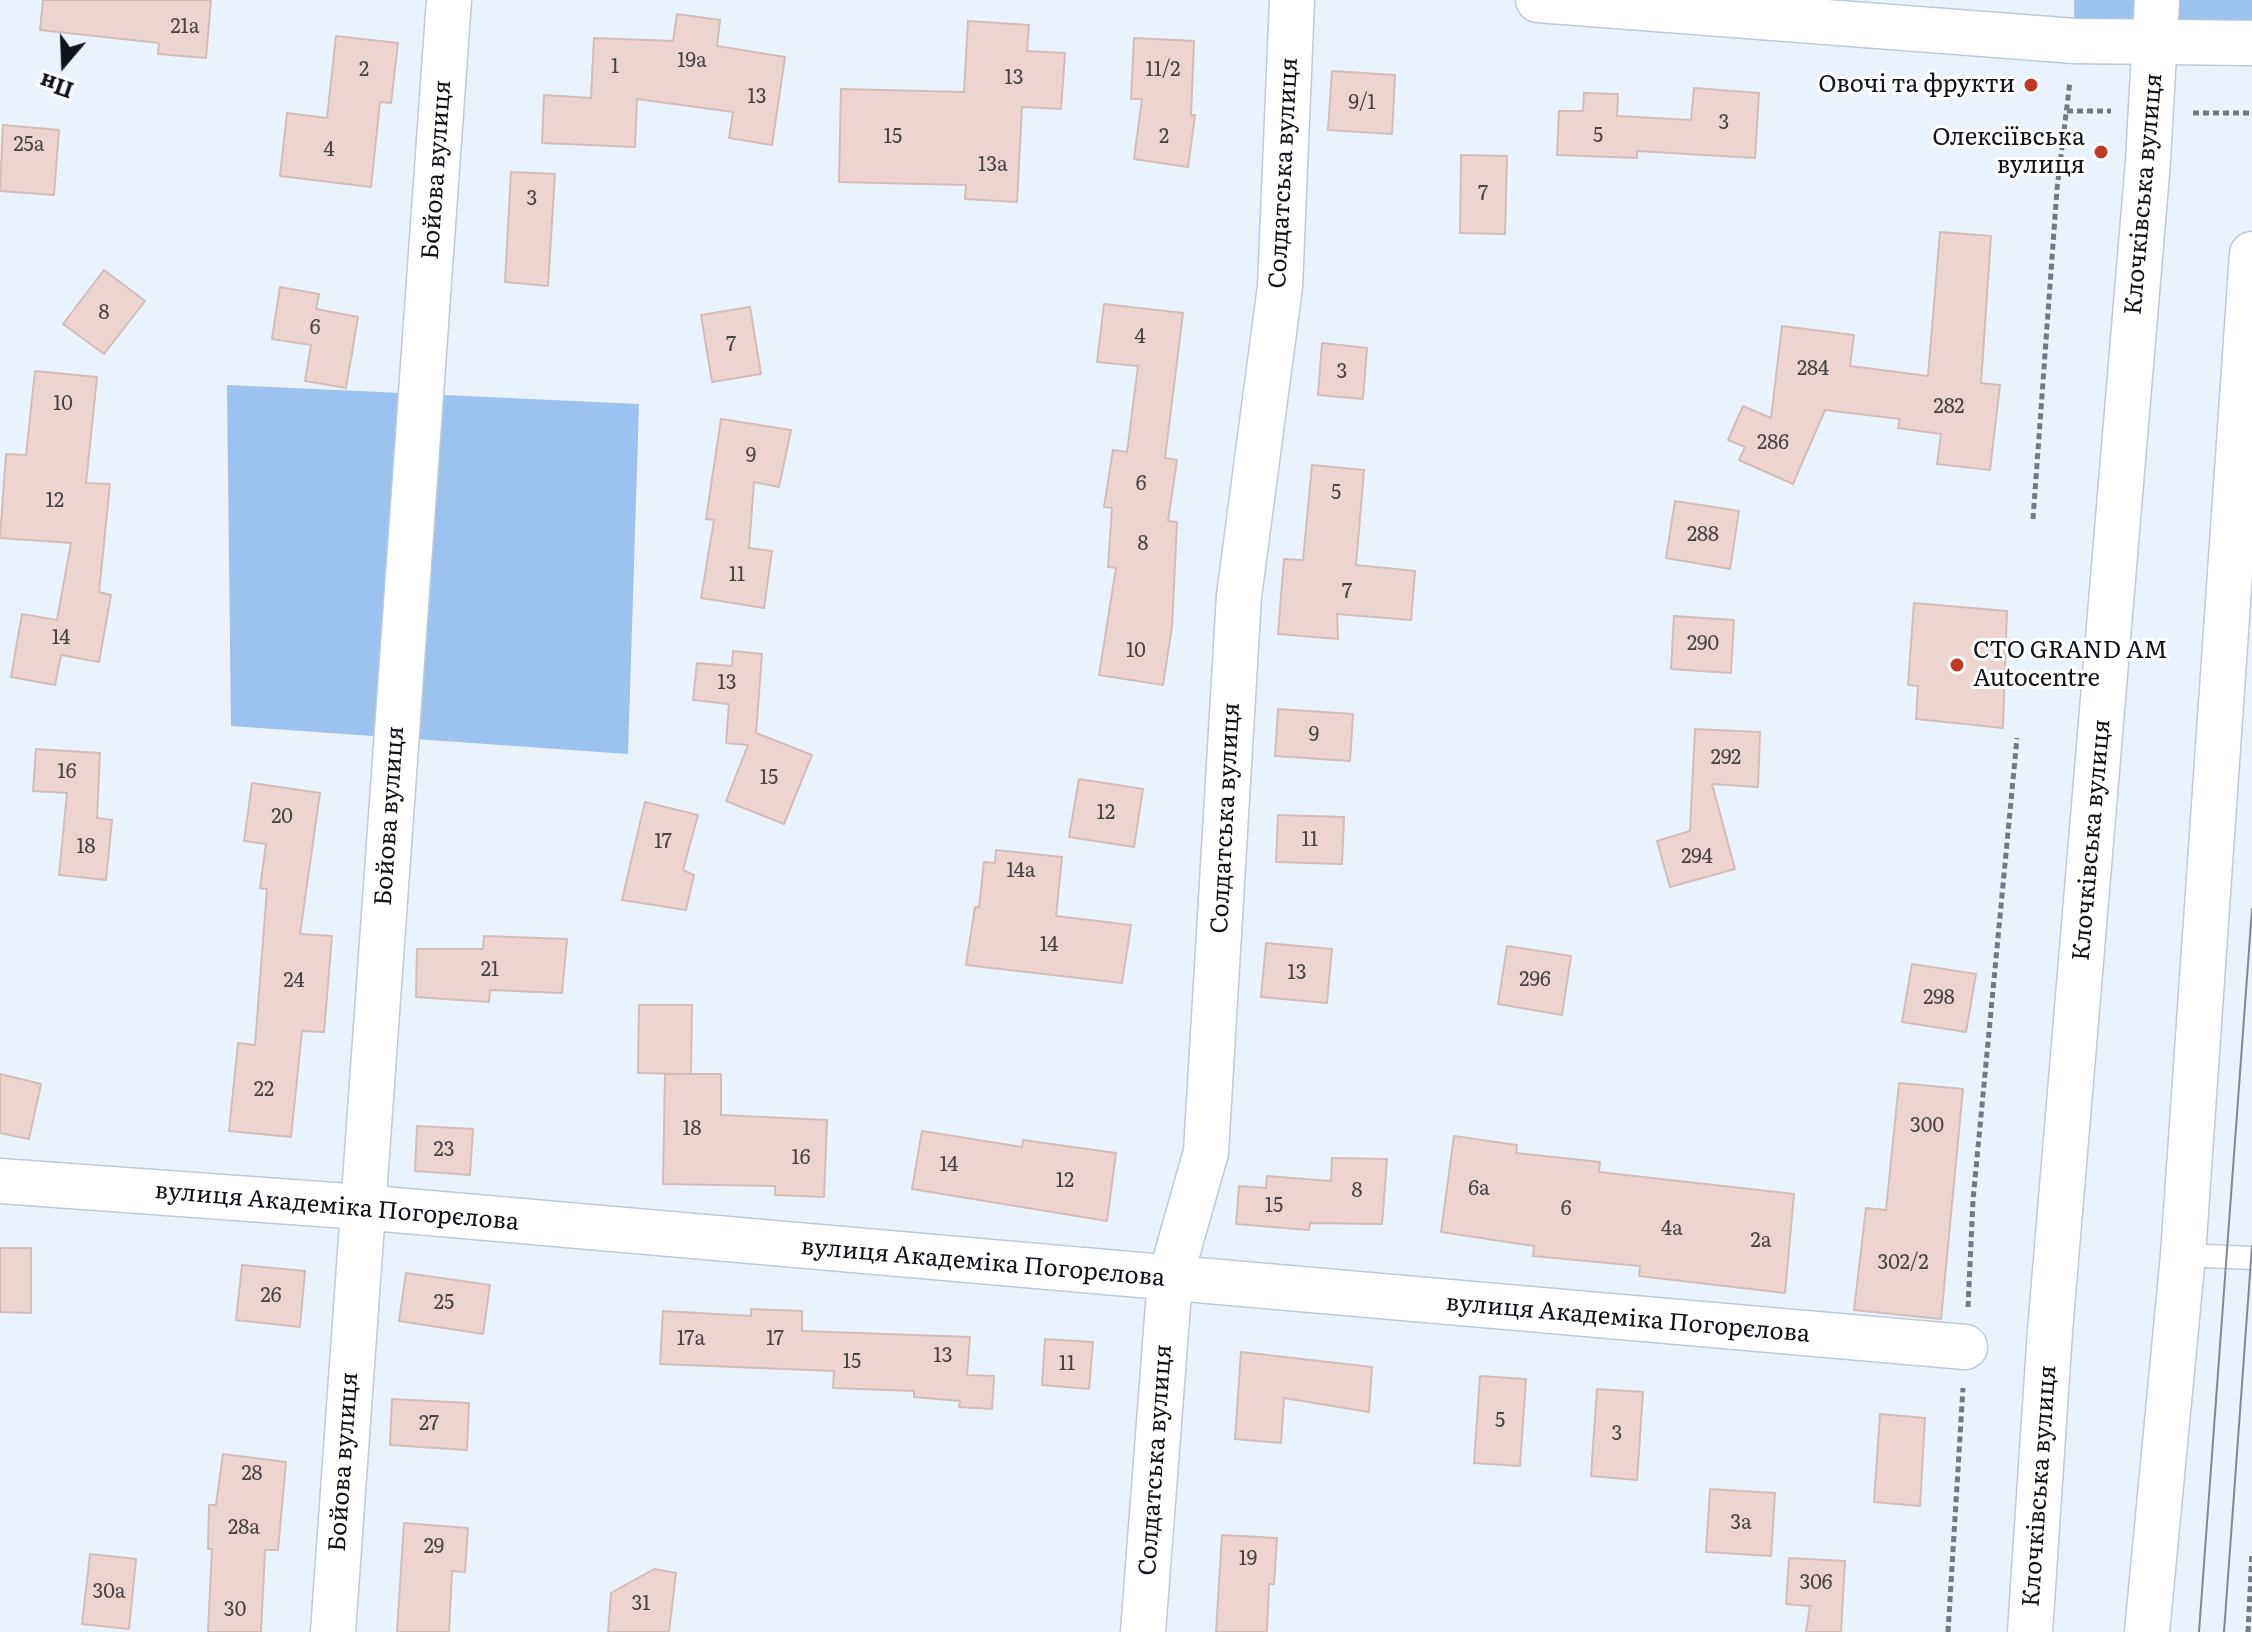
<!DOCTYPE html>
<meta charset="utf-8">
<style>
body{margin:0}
#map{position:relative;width:2252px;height:1632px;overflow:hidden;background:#eaf2fc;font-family:Literata,serif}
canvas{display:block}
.north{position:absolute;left:24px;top:24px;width:80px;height:80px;-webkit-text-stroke:6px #fff;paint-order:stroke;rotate:199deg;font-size:22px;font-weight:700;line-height:32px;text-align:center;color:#10141a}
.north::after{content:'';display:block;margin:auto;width:28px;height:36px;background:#10141a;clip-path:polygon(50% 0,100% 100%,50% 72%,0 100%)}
</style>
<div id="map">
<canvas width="2252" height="1632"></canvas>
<div class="north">Пн</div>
</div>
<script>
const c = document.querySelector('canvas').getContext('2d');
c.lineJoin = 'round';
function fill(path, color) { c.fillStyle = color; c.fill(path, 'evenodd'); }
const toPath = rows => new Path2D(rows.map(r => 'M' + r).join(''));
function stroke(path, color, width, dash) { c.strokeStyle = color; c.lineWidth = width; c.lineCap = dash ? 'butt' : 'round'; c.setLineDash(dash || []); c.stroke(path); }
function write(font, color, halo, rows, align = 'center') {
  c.font = font + ' Literata,serif'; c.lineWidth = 6; c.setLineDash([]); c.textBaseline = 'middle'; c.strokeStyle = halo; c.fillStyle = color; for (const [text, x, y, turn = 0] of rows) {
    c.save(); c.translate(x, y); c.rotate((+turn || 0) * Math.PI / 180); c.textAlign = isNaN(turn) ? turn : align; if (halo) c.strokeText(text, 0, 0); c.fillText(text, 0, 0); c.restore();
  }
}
fill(toPath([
 [2074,0,2252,0,2252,43,2075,41],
 [227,385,639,404,628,754,231,726]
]), '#9cc2ef');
const building = toPath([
 [43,0,211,0,206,58,158,54,159,43,40,30,43,0],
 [677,14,720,20,717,46,785,57,772,145,729,138,733,112,637,99,635,147,542,143,544,95,591,98,594,38,673,41,677,14],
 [968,21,1029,25,1027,51,1065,53,1061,109,1022,107,1017,202,965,199,966,185,839,182,841,89,964,92,968,21],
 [336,36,398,43,391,103,380,102,371,187,280,176,287,113,327,118,336,36],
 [1134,38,1194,41,1191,115,1195,115,1188,167,1134,159,1142,99,1131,99,1134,38],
 [1332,71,1395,75,1392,134,1328,130,1332,71],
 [1694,88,1759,93,1755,158,1637,151,1637,158,1557,155,1559,111,1583,111,1584,93,1618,94,1617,116,1691,120,1694,88],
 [3,125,59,130,54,195,0,191,3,125],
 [1461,155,1507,156,1505,234,1460,233,1461,155],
 [511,172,555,174,548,286,505,282,511,172],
 [1940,232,1991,236,1981,383,2000,385,1990,470,1937,464,1941,434,1898,428,1900,419,1825,410,1793,484,1739,460,1745,447,1728,440,1743,406,1771,418,1782,326,1854,335,1850,366,1928,376,1940,232],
 [104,270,145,301,104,354,63,324,104,270],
 [280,287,319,294,316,309,358,317,346,388,305,381,311,345,272,339,280,287],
 [1104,304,1183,313,1165,458,1177,460,1168,521,1177,522,1172,627,1163,685,1099,675,1116,568,1108,567,1112,508,1104,507,1113,450,1127,452,1138,366,1097,362,1104,304],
 [750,307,761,374,712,382,701,315,750,307],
 [1322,343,1367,348,1363,399,1318,395,1322,343],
 [35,371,97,377,86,483,110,484,99,592,111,595,99,662,61,655,55,685,11,677,22,614,57,620,71,543,0,538,6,454,26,455,35,371],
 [721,419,791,430,779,487,754,482,749,548,772,551,764,608,701,598,714,520,706,519,721,419],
 [1312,465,1364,470,1356,565,1415,571,1411,620,1337,614,1338,639,1278,634,1284,559,1303,560,1312,465],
 [1675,501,1739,511,1730,569,1666,558,1675,501],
 [1914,603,2007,611,2003,728,1916,719,1918,686,1908,685,1914,603],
 [1674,616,1734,620,1731,673,1671,669,1674,616],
 [733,651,762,654,756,733,812,755,784,824,726,801,748,745,726,743,729,704,693,700,697,663,732,666,733,651],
 [1278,709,1353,714,1350,761,1275,756,1278,709],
 [1695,729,1760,732,1758,787,1712,784,1735,869,1670,887,1657,841,1690,831,1695,729],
 [36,749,100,753,97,818,112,820,106,880,59,875,67,793,33,791,36,749],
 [1079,779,1143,789,1134,847,1069,837,1079,779],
 [252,783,320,793,300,934,332,936,324,1032,302,1031,291,1137,229,1131,238,1043,255,1045,267,889,260,888,266,844,244,841,252,783],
 [645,802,698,815,683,870,694,875,686,910,622,900,645,802],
 [1278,815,1344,817,1342,864,1276,862,1278,815],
 [996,850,1062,857,1056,916,1131,925,1122,983,966,965,975,907,979,907,984,862,995,863,996,850],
 [484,936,567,939,562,993,490,990,489,1002,416,997,417,949,483,949,484,936],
 [1266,943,1332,949,1327,1003,1261,997,1266,943],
 [1507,946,1571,956,1562,1015,1498,1004,1507,946],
 [1912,964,1976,974,1966,1032,1902,1022,1912,964],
 [639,1005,692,1005,691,1074,638,1073,639,1005],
 [0,1074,41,1084,29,1139,0,1133,0,1074],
 [665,1074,721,1074,721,1115,827,1120,824,1197,775,1195,775,1186,663,1184,665,1074],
 [1899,1083,1963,1089,1941,1319,1854,1310,1866,1208,1886,1210,1899,1083],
 [417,1126,473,1129,470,1175,415,1171,417,1126],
 [922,1131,1022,1147,1023,1140,1116,1153,1107,1221,912,1189,922,1131],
 [1454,1136,1517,1145,1516,1153,1600,1162,1599,1172,1794,1194,1785,1293,1639,1276,1640,1266,1533,1256,1534,1246,1441,1232,1454,1136],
 [1332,1158,1387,1159,1382,1224,1310,1223,1309,1230,1236,1224,1239,1186,1266,1188,1267,1176,1331,1181,1332,1158],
 [0,1248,31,1248,31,1313,0,1312,0,1248],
 [242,1265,305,1271,300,1327,236,1320,242,1265],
 [406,1273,490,1285,483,1334,399,1321,406,1273],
 [751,1309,802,1311,802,1331,970,1337,967,1375,994,1376,992,1409,959,1407,960,1401,914,1397,914,1391,833,1388,834,1371,660,1364,663,1311,751,1316,751,1309],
 [1045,1339,1093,1342,1089,1389,1042,1385,1045,1339],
 [1241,1352,1372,1367,1369,1412,1284,1398,1281,1443,1235,1439,1241,1352],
 [1480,1376,1526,1379,1520,1466,1474,1463,1480,1376],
 [1597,1389,1643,1392,1637,1480,1591,1476,1597,1389],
 [392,1399,469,1403,467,1450,390,1445,392,1399],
 [1880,1414,1925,1418,1920,1506,1874,1502,1880,1414],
 [223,1454,286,1462,278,1550,265,1550,261,1632,208,1632,212,1549,208,1549,209,1505,216,1505,223,1454],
 [1710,1489,1775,1493,1771,1556,1706,1552,1710,1489],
 [404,1523,468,1528,465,1572,452,1571,449,1632,397,1632,404,1523],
 [1222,1535,1277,1538,1274,1584,1269,1584,1267,1632,1216,1632,1222,1535],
 [90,1554,136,1559,129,1629,82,1624,90,1554],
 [1789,1558,1845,1561,1841,1632,1806,1632,1810,1606,1786,1604,1789,1558],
 [654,1569,676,1573,669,1632,608,1632,611,1593,654,1569]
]);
fill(building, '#ecd5d1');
stroke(building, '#d3bdb9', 2);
const service = toPath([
 [2183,1255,2252,1258]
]);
const minor = toPath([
 [0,1181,361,1207,1965,1347],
 [333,1632,449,0],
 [1143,1632,1170,1279,1206,1152,1239,596,1280,287,1292,0]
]);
const tertiary = toPath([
 [1538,0,2075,41,2252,43]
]);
const primary = toPath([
 [2030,1632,2050,1331,2148,161,2157,0],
 [2147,1632,2183,1255,2252,254]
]);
stroke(service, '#bdcada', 25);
stroke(minor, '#bdcada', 47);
stroke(tertiary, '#bdcada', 47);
stroke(primary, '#bdcada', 47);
stroke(toPath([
 [2067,111,2111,111],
 [2193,113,2252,113],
 [2033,519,2057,189,2070,81],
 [1968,1307,1973,1200,2017,738],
 [1948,1632,1963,1388],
 [2248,1632,2252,1552]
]), '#737981', 5, [6, 4]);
stroke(service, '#fff', 22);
stroke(minor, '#fff', 44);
stroke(tertiary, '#fff', 44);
stroke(primary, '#fff', 44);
stroke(toPath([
 [2199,1632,2252,909],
 [2224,1632,2252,1246]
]), '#828890', 2);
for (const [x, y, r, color] of [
 [2031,85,8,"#c33725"],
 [2101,152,8,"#c33725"],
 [1957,665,8,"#c33725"]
]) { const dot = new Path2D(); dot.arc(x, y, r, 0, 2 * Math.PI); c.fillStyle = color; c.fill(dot); stroke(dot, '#fff', 3); }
write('20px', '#474448', null, [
 ["21а",185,27],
 ["19а",692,61],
 ["1",615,67],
 ["2",364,70],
 ["11/2",1163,70],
 ["13",1014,78],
 ["13",757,97],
 ["9/1",1362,103],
 ["3",1724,123],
 ["5",1598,136],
 ["15",893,137],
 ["2",1164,137],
 ["25а",29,145],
 ["4",329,150],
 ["13а",993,165],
 ["7",1483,194],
 ["3",532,199],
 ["8",104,313],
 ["6",315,328],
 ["4",1140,337],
 ["7",731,345],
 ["284",1813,369],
 ["3",1342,372],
 ["10",63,404],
 ["282",1949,407],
 ["286",1773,443],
 ["9",751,456],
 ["6",1141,484],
 ["5",1336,493],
 ["12",55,501],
 ["288",1703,535],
 ["8",1143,544],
 ["11",737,575],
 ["7",1347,592],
 ["14",61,638],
 ["290",1703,644],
 ["10",1136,651],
 ["13",727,683],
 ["9",1314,735],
 ["292",1726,758],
 ["16",67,772],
 ["15",769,778],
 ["12",1106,813],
 ["20",282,817],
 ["11",1310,840],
 ["17",663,842],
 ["18",86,847],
 ["294",1697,857],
 ["14а",1021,871],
 ["14",1049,945],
 ["21",490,970],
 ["13",1297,973],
 ["296",1535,980],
 ["24",294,981],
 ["298",1939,998],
 ["22",264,1090],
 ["300",1927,1126],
 ["18",692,1129],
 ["23",444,1150],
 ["16",801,1158],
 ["14",949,1165],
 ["12",1065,1181],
 ["6а",1479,1189],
 ["8",1357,1191],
 ["15",1274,1206],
 ["6",1566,1209],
 ["4а",1672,1229],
 ["2а",1761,1241],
 ["302/2",1903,1263],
 ["26",271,1296],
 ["25",444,1303],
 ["17а",691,1339],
 ["17",775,1339],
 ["13",943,1356],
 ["15",852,1362],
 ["11",1067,1364],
 ["5",1500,1421],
 ["27",429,1424],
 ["3",1617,1434],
 ["28",252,1474],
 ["3а",1741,1523],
 ["28а",244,1528],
 ["29",434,1547],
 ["19",1248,1559],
 ["306",1816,1583],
 ["30а",109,1592],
 ["31",641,1604],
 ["30",235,1610]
]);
write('24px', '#10141a', '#fff', [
 ["Овочі та фрукти",2015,85],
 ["Олексіївська",2085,138],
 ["вулиця",2085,166],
 ["СТО GRAND AM",1973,651,"left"],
 ["Autocentre",1973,679,"left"]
], 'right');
write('24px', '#10141a', '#fff', [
 ["Бойова вулиця",437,170,-86],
 ["Солдатська вулиця",1284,173,-87],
 ["Клочківська вулиця",2144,194,-85],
 ["Бойова вулиця",390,816,-86],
 ["Солдатська вулиця",1226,818,-87],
 ["Клочківська вулиця",2092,840,-85],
 ["вулиця Академіка Погорєлова",337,1207,5],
 ["вулиця Академіка Погорєлова",983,1263,5],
 ["вулиця Академіка Погорєлова",1628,1319,5],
 ["Солдатська вулиця",1156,1460,-86],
 ["Бойова вулиця",344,1462,-86],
 ["Клочківська вулиця",2040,1486,-86]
]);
</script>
